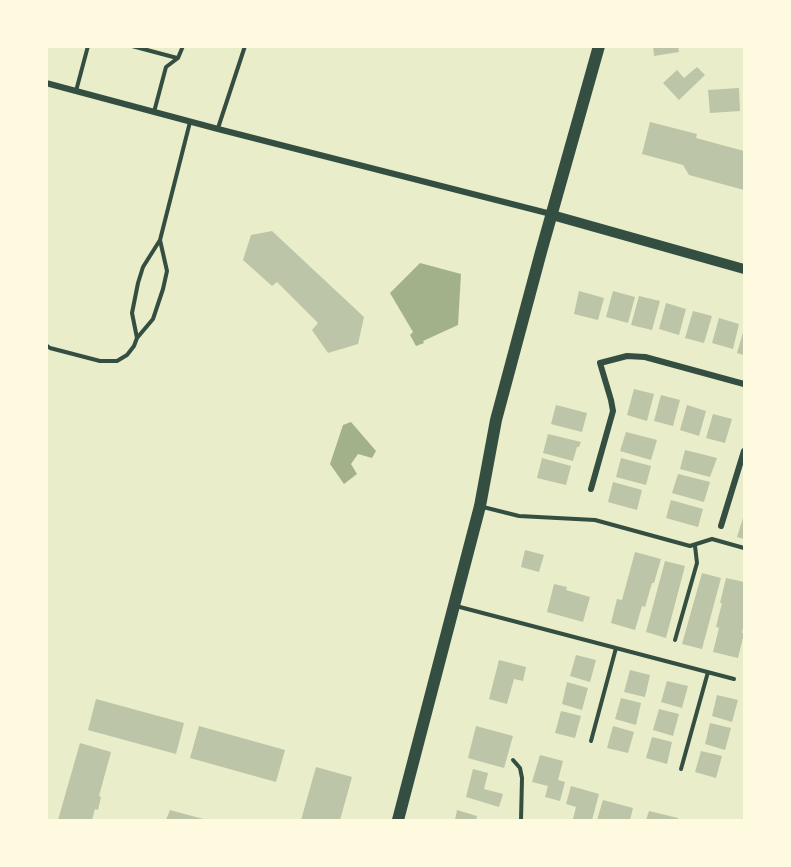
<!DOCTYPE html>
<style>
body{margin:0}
#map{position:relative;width:791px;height:867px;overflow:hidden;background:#e9edc9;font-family:"IBM Plex Sans",sans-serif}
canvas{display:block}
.frame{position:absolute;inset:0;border:48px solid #fefae0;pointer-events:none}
</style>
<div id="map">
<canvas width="791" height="867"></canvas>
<div class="frame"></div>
</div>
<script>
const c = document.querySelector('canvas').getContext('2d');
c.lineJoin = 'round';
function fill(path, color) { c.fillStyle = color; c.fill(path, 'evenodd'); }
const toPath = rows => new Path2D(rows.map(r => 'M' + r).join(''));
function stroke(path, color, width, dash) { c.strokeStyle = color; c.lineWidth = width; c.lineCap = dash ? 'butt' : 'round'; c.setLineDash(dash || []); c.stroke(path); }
fill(toPath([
 [420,263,461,274,458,325,423,341,424,343,416,346,410,335,413,332,390,293],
 [351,422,376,451,372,458,358,454,351,464,357,474,344,484,330,464,343,425]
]), '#a3b18a');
fill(toPath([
 [653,46,678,46,679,52,654,56],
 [697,67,705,75,679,100,663,83,677,70,684,78],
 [739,88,740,111,710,113,708,90],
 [650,122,697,134,696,138,744,151,744,190,689,175,683,165,642,154],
 [272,231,364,317,358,344,328,353,312,330,318,323,277,282,272,286,243,260,251,235],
 [579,291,604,298,598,320,574,314],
 [613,291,635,297,628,323,606,317],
 [639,296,660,301,652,330,631,325],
 [666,303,686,309,679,335,659,329],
 [693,311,712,316,704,343,685,338],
 [719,318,739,324,733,349,712,343],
 [744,329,744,355,737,353],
 [634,389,654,394,647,421,627,415],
 [661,395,680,400,673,426,654,421],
 [556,405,587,413,582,432,551,424],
 [687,405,706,411,699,436,680,430],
 [713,414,732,419,725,443,706,438],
 [626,432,657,440,651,460,620,451],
 [548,434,581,442,579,447,577,447,573,461,543,453],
 [685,450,717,458,710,477,680,469],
 [542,458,571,466,566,485,537,478],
 [621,458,651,466,646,485,616,477],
 [678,474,710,482,704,502,672,493],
 [613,482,642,490,637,510,608,502],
 [671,500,703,509,698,527,666,518],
 [743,518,744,519,744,539,737,537],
 [525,550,544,555,539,572,521,567],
 [635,552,661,559,654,583,652,583,645,607,642,606,635,630,611,623,617,599,622,600],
 [665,561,685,566,666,638,646,632],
 [702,573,721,578,702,649,682,644],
 [726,578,744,582,744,622,742,633,744,633,738,658,713,652,719,628,716,627,722,603,720,603],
 [554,584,567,587,566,590,590,597,583,622,547,612],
 [576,655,596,660,590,682,570,676],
 [499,660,526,667,523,681,514,679,507,704,489,699],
 [630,670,650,675,645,697,624,692],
 [667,681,688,686,682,708,661,702],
 [567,682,588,688,582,710,562,704],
 [717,695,738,700,732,722,712,716],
 [621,698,641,703,636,725,615,719],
 [96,699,184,723,176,754,88,730],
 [659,709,679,714,673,736,653,730],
 [561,711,581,716,575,738,555,733],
 [710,723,731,728,725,750,705,744],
 [199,726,285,750,276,782,190,758],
 [476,726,513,736,504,768,468,758],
 [613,726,634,732,628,753,607,748],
 [652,737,672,742,667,764,646,758],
 [80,743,111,752,99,796,101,797,98,810,95,809,92,820,58,820],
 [701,751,722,756,716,778,695,772],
 [540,755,563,761,558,780,565,782,560,801,545,797,548,786,532,782],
 [316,767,352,777,340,820,301,820],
 [473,769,488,773,484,789,503,794,499,807,466,797],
 [571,786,599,794,592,820,573,819,576,807,566,804],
 [603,800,633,808,630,820,597,820],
 [170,810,207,820,166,820],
 [457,810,477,816,476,820,455,820],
 [649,811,678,818,678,820,646,820]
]), '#bcc5a7');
stroke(toPath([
 [132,46,177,58],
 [76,91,88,46],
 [154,112,166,67,178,58,183,46],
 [218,128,245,46],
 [137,338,132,313,138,283,143,267,160,240,190,122],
 [46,345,50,348,100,361,117,361,127,355,134,346,137,338,153,319,163,289,167,271,160,240],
 [483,507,519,516,595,520,690,546,712,539,744,548],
 [456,606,734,679],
 [675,640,697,563,695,546],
 [591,741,616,648],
 [513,760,520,768,522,778,521,820],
 [681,769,708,672]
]), '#344e41', 4);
stroke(toPath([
 [46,83,218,129,551,214],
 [591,489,613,411,611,400,600,363,627,356,645,357,744,384],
 [721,526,744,451]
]), '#344e41', 6);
stroke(toPath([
 [552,215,744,269]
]), '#344e41', 10);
stroke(toPath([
 [398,820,480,506,496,420,541,252,599,46]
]), '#344e41', 12);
</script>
